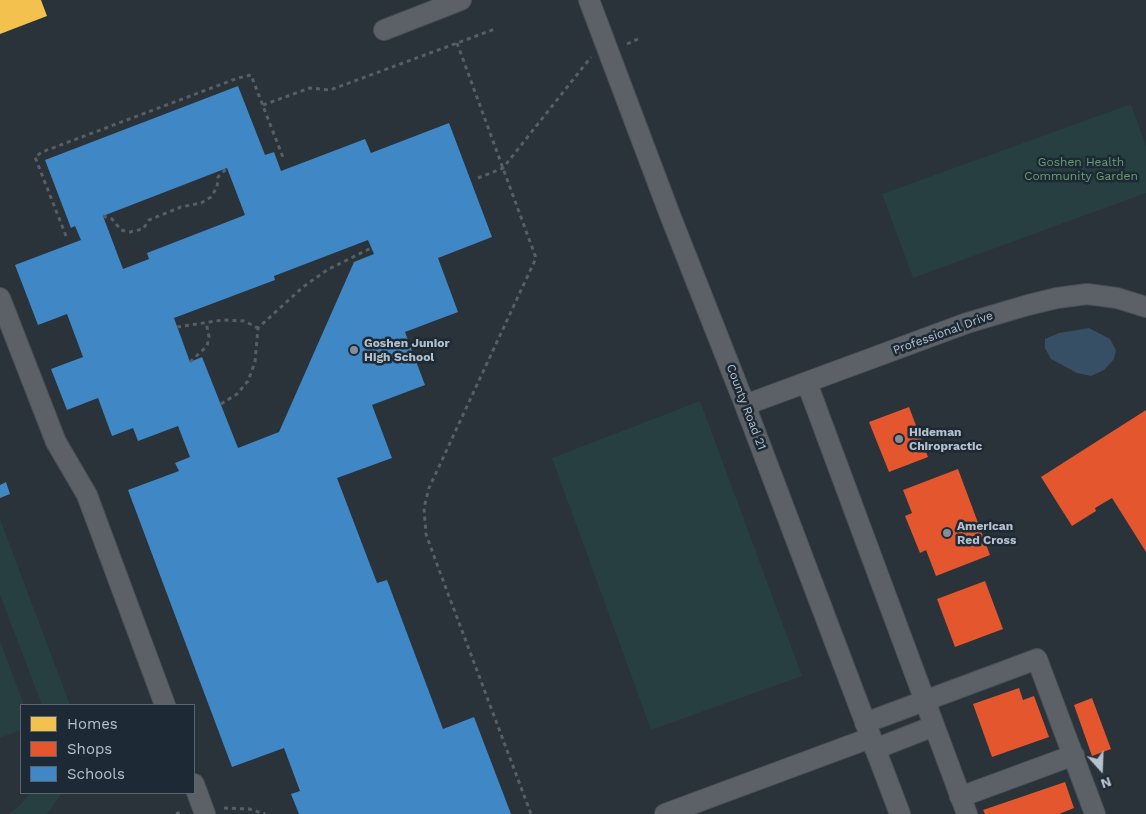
<!DOCTYPE html>
<style>
body{margin:0}
#map{position:relative;width:1146px;height:814px;overflow:hidden;background:#2a323a;font-family:"Work Sans",sans-serif}
canvas{display:block}
.legend{position:absolute;left:20px;top:704px;width:175px;height:90px;box-sizing:border-box;background:#1d2a35;border:1px solid #596671;margin:0;padding:6px 9px;list-style:none;font-size:15px;color:#b4c0cb}
.legend li{display:flex;align-items:center;gap:10px;height:25px}
.legend b{width:25px;border:1px solid #596671}
.north{position:absolute;left:1076px;top:744px;width:50px;height:50px;-webkit-text-stroke:4px #1d2a35;paint-order:stroke;rotate:160deg;font-size:14px;font-weight:700;line-height:20px;text-align:center;color:#b4c0cb}
.north::after{content:'';display:block;margin:auto;width:18px;height:22px;background:#b4c0cb;clip-path:polygon(50% 0,100% 100%,50% 72%,0 100%)}
</style>
<div id="map">
<canvas width="1146" height="814"></canvas>
<ul class="legend">
<li><b style="height:14px;background:#f2c14e"></b>Homes</li>
<li><b style="height:14px;background:#e4572e"></b>Shops</li>
<li><b style="height:14px;background:#3f88c5"></b>Schools</li>
</ul>
<div class="north">N</div>
</div>
<script>
const c = document.querySelector('canvas').getContext('2d');
c.lineJoin = 'round';
function fill(path, color) { c.fillStyle = color; c.fill(path, 'evenodd'); }
const toPath = rows => new Path2D(rows.map(r => 'M' + r).join(''));
function stroke(path, color, width, dash) { c.strokeStyle = color; c.lineWidth = width; c.lineCap = dash ? 'butt' : 'round'; c.setLineDash(dash || []); c.stroke(path); }
function write(font, color, halo, rows, align = 'center') {
  c.font = font + ' "Work Sans",sans-serif'; c.lineWidth = 5; c.setLineDash([]); c.textBaseline = 'middle'; c.strokeStyle = halo; c.fillStyle = color; for (const [text, x, y, turn = 0] of rows) {
    c.save(); c.translate(x, y); c.rotate((+turn || 0) * Math.PI / 180); c.textAlign = isNaN(turn) ? turn : align; if (halo) c.strokeText(text, 0, 0); c.fillText(text, 0, 0); c.restore();
  }
}
fill(toPath([
 [1131,104,1146,146,1146,193,913,278,882,194],
 [700,401,802,676,651,730,552,458],
 [0,519,70,705,42,705,0,595],
 [0,641,24,705,21,705,21,730,0,738],
 [30,793,62,793,47,814,9,814,20,805]
]), '#273f40');
fill(toPath([
 [1089,328,1110,339,1116,350,1114,359,1104,370,1091,376,1077,373,1051,359,1045,348,1045,339,1059,333]
]), '#364f64');
fill(toPath([
 [0,0,41,0,47,16,0,34]
]), '#f2c14e');
fill(toPath([
 [909,407,928,457,889,472,869,422],
 [1146,410,1146,552,1112,498,1095,508,1096,511,1072,526,1041,477],
 [958,469,990,555,936,576,926,550,920,553,905,516,912,513,903,490],
 [985,581,1003,629,955,647,937,599],
 [1019,688,1023,700,1034,696,1049,737,992,757,973,704],
 [1092,698,1111,749,1092,756,1074,705],
 [1065,782,1074,808,1059,814,985,814,983,810]
]), '#e4572e');
fill(toPath([
 [238,86,265,155,274,152,281,171,365,139,371,153,449,123,492,237,438,258,458,312,405,332,425,385,372,405,392,458,337,478,377,583,387,580,443,729,474,717,511,814,299,814,291,794,300,791,284,748,232,767,128,490,179,471,175,463,190,457,178,426,138,441,133,428,112,436,98,398,67,410,51,369,83,357,67,314,38,325,15,265,81,240,75,226,71,228,45,160],
 [227,168,245,215,147,253,149,259,123,269,103,216],
 [368,240,374,254,354,262,279,432,238,448,202,357,190,362,174,318,275,280,274,276],
 [6,482,10,494,0,498,0,485]
]), '#3f88c5');
const minor = toPath([
 [589,0,670,215,745,405,900,814],
 [384,30,461,0],
 [0,298,56,442,87,495,165,705],
 [807,383,967,814],
 [745,405,967,323,1028,305,1057,298,1087,294,1117,298,1146,307],
 [865,723,1037,659,1095,814],
 [875,749,934,726],
 [194,784,205,814],
 [960,797,1074,755],
 [665,814,870,738]
]);
stroke(minor, '#494e54', 22);
stroke(toPath([
 [457,43,536,258,429,488,424,508,426,534,435,559,531,814],
 [627,44,638,39],
 [263,105,310,88,330,90,495,29],
 [478,178,503,168,591,57],
 [103,216,112,219,121,230,130,232,143,229,149,220,181,207,201,203,211,197,217,187,218,177,227,168],
 [66,236,35,157,42,152,238,78,251,75,284,160],
 [177,327,223,320,244,321,258,328],
 [190,362,207,346,209,337,206,322],
 [221,404,237,394,248,381,255,362,258,328,303,287,327,270,371,248],
 [224,808,249,809,265,814],
 [176,814,183,811]
]), '#585f64', 3, [4, 4]);
stroke(minor, '#5b6167', 20);
for (const [x, y, r, color] of [
 [354,350,5,"#848e98"],
 [899,439,5,"#848e98"],
 [947,533,5,"#848e98"]
]) { const dot = new Path2D(); dot.arc(x, y, r, 0, 2 * Math.PI); c.fillStyle = color; c.fill(dot); stroke(dot, '#1d2a35', 2); }
write('12px', '#6a9d70', '#1d2a35', [
 ["Goshen Health",1081,162],
 ["Community Garden",1081,176]
]);
write('12px', '#b4c0cb', '#1d2a35', [
 ["Professional Drive",943,333,-20],
 ["County Road 21",746,407,69]
]);
write('bold 12px', '#b4c0cb', '#1d2a35', [
 ["Goshen Junior",364,343],
 ["High School",364,357],
 ["Hideman",909,432],
 ["Chiropractic",909,446],
 ["American",957,526],
 ["Red Cross",957,540]
], 'left');
</script>
